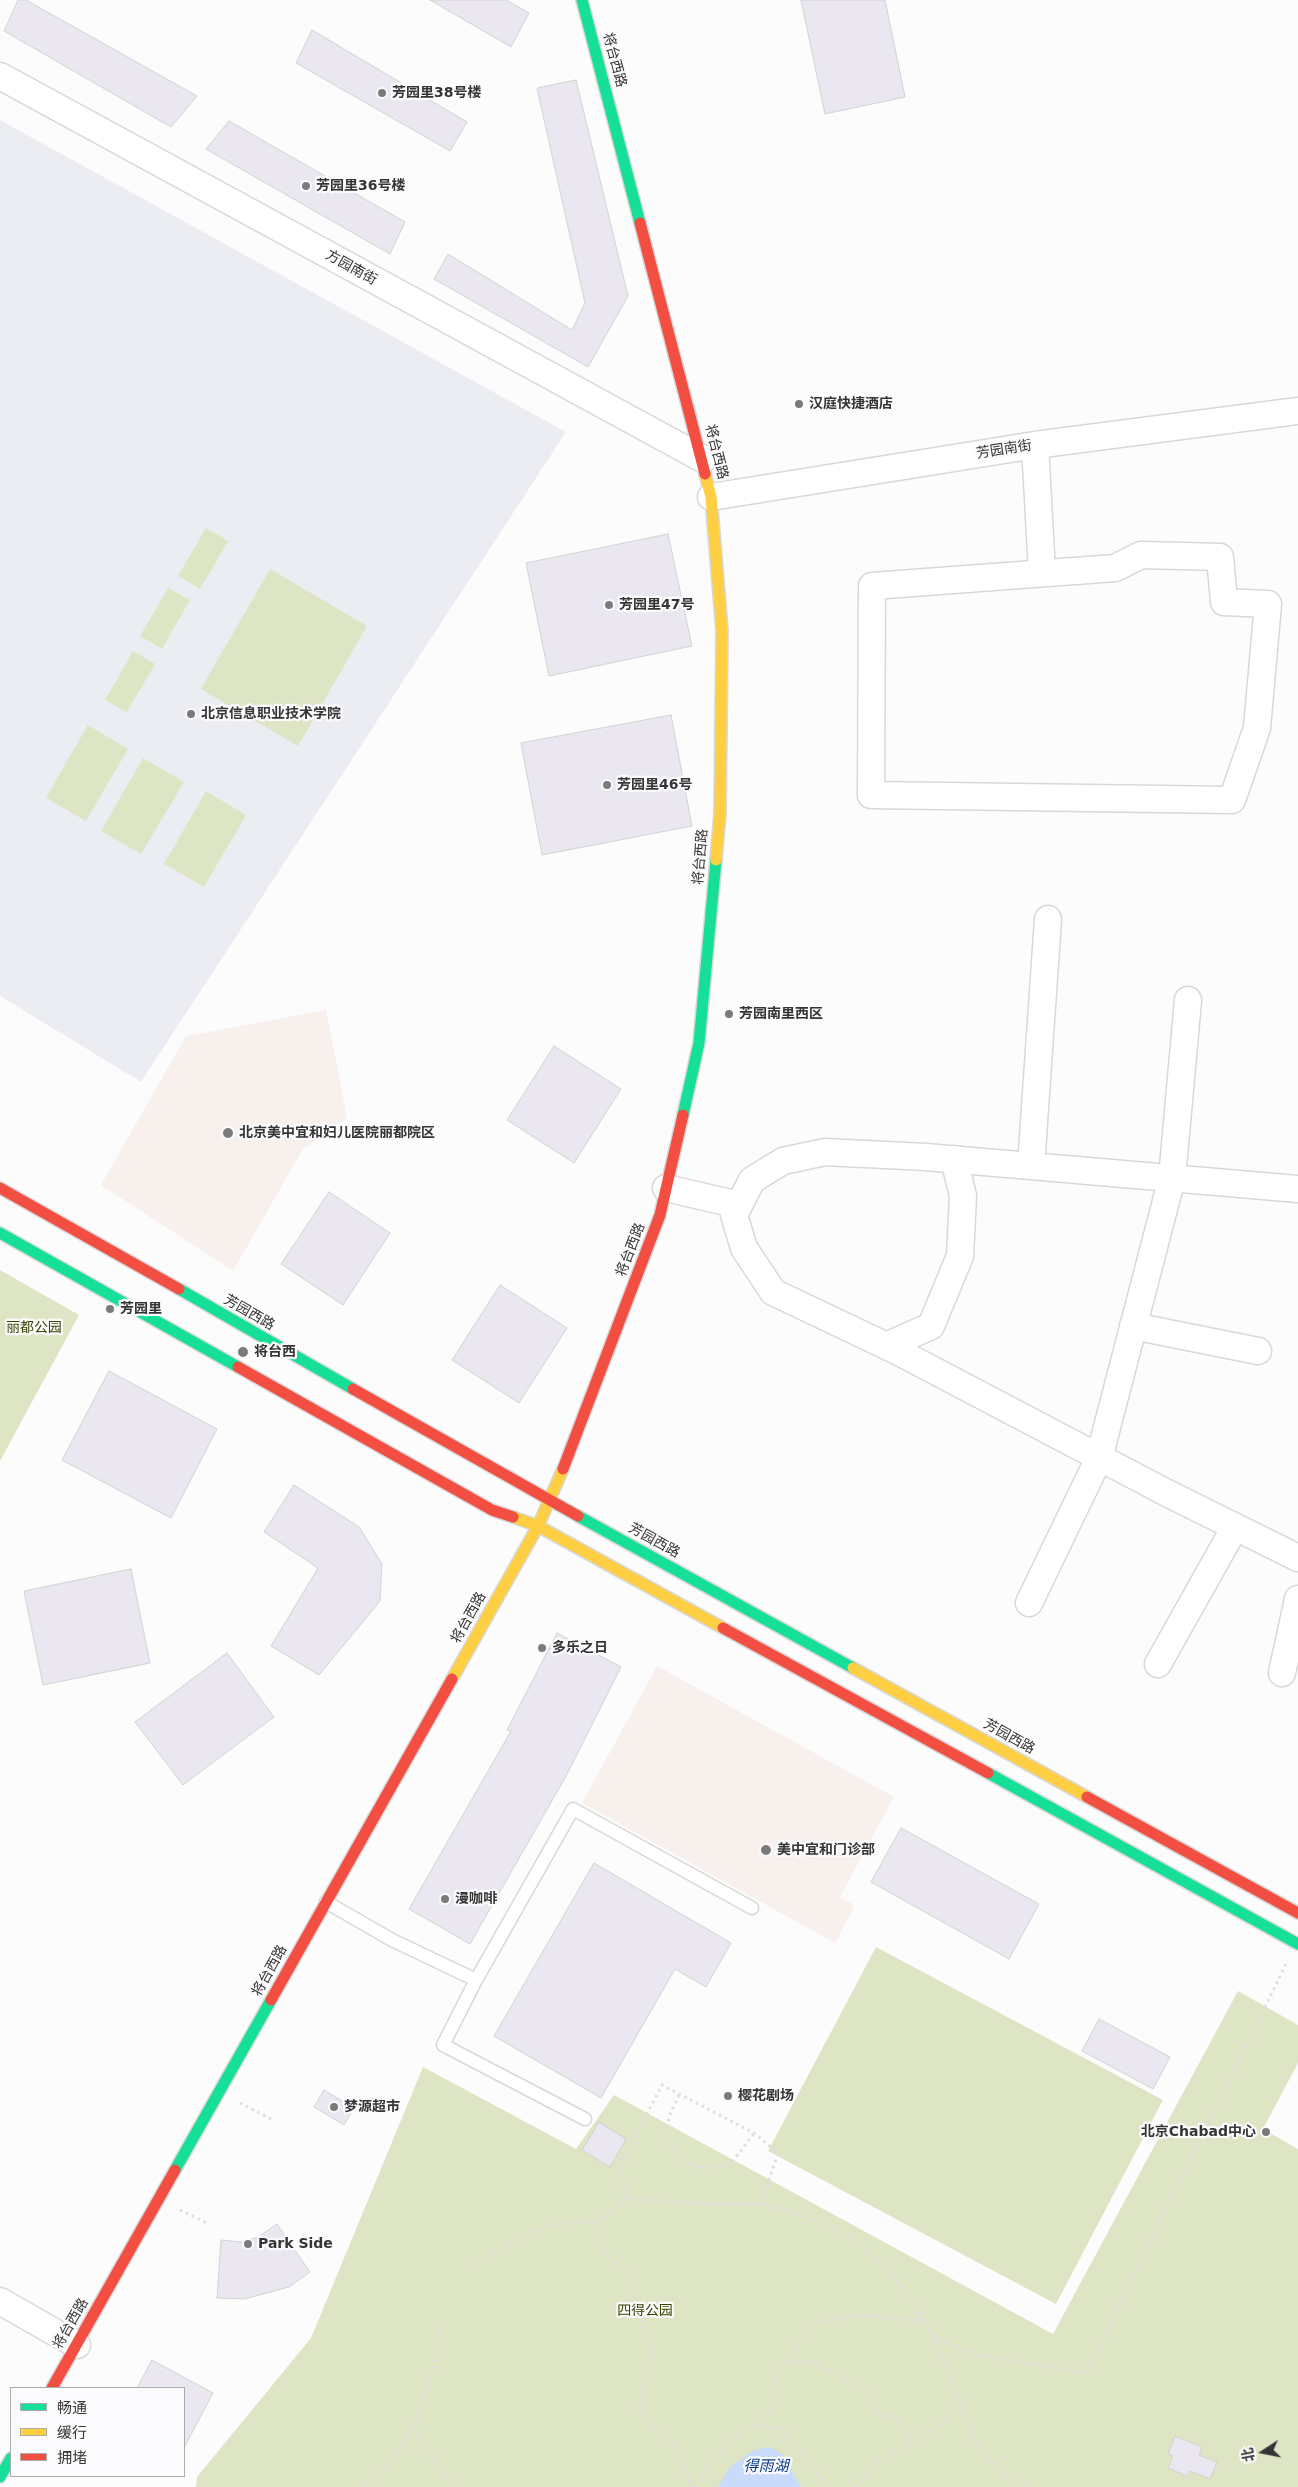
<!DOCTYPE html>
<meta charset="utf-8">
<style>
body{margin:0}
#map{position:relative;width:1298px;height:2487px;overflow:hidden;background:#fcfcfc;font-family:"DejaVu Sans","Noto Sans SC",sans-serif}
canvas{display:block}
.legend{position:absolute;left:10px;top:2387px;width:175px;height:90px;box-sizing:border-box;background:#fbfbfd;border:1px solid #acacad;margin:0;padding:6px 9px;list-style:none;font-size:15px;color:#353536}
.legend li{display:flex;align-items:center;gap:10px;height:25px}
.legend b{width:25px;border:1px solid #acacad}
.north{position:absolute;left:1238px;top:2427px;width:50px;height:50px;-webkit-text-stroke:4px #fbfbfd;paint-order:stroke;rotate:259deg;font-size:14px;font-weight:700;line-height:20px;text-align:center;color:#353536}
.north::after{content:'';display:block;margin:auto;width:18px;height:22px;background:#353536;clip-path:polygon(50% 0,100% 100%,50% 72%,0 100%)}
</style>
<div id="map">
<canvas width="1298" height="2487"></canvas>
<ul class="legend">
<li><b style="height:6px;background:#16e098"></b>畅通</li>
<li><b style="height:6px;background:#ffcf43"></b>缓行</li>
<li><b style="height:6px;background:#f24e42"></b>拥堵</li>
</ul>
<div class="north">北</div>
</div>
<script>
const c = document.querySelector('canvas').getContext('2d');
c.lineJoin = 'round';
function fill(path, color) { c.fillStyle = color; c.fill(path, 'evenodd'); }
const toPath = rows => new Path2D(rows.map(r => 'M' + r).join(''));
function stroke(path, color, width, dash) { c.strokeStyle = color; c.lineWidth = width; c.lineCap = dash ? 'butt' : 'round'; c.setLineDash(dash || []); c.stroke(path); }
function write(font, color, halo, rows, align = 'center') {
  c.font = font + ' "DejaVu Sans","Noto Sans SC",sans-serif'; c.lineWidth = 4.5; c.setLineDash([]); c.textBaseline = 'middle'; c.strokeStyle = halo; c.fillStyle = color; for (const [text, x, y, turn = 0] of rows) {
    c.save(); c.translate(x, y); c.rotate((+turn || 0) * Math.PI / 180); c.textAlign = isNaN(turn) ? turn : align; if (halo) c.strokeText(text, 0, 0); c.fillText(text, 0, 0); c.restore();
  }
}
fill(toPath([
 [0,120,566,432,141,1082,0,996]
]), '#ebedf2');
fill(toPath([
 [326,1010,347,1118,303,1149,233,1271,101,1185,186,1036],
 [657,1666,894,1797,840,1897,855,1906,835,1943,582,1803]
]), '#f8f0ec');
fill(toPath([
 [206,528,228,541,200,589,178,576],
 [270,569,367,626,298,746,201,689],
 [168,588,190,600,162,649,140,636],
 [133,651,155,664,127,712,105,700],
 [88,725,128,749,86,821,46,798],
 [143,758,184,782,141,854,101,831],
 [206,791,246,815,204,887,164,864],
 [0,1270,79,1315,0,1461],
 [876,1947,1163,2100,1056,2304,768,2151],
 [1238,1991,1298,2025,1298,2063,1263,2129,1298,2149,1298,2487,196,2487,197,2477,311,2338,423,2067,576,2149,614,2095,1053,2334]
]), '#dee5c4');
fill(toPath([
 [770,2447,782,2454,801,2487,718,2487,730,2467,754,2450]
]), '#c9dbfa');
const building = toPath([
 [18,0,26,0,197,96,171,127,4,31,18,0],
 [430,0,506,0,529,13,511,47,430,0],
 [801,0,885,0,905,97,825,114,801,0],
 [312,30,467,122,450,151,296,63,312,30],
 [576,80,628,296,588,367,434,279,448,254,572,330,585,303,537,88,576,80],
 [229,121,405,222,390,254,206,149,229,121],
 [668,534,692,646,549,676,526,563,668,534],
 [671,715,692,826,542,855,521,743,671,715],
 [554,1046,621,1089,574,1163,507,1120,554,1046],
 [329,1192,390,1233,343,1305,281,1264,329,1192],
 [500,1285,567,1328,519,1403,452,1360,500,1285],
 [109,1371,217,1429,171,1518,62,1460,109,1371],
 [294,1485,359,1527,382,1564,380,1601,319,1675,271,1646,318,1568,264,1532,294,1485],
 [131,1569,150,1663,43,1685,24,1591,131,1569],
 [557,1633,621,1667,565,1778,470,1944,409,1909,511,1731,507,1730,557,1633],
 [227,1653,274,1717,183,1785,135,1722,227,1653],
 [901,1828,1039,1904,1009,1959,871,1882,901,1828],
 [594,1863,731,1943,706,1987,675,1969,601,2098,494,2036,594,1863],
 [1099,2019,1170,2057,1153,2089,1082,2051,1099,2019],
 [324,2090,354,2108,344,2125,314,2107,324,2090],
 [599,2122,626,2139,610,2167,582,2150,599,2122],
 [277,2224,310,2272,289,2287,244,2299,217,2298,221,2240,242,2242,258,2237,277,2224],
 [152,2360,213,2393,184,2448,184,2388,137,2388,152,2360],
 [1175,2436,1202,2447,1199,2455,1217,2462,1210,2479,1190,2471,1187,2476,1168,2468,1173,2456,1168,2454,1175,2436]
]);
fill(building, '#eae7f0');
stroke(building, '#d2d2d2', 1);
const lane = toPath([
 [326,1902,392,1940,476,1980],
 [585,2119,443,2045,476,1980,573,1809,752,1908]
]);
const street = toPath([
 [0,76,703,459],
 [1035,445,1042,573],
 [711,497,1035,445,1298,411],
 [1141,555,1220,557,1224,602,1268,604,1257,728,1232,800,871,795,872,586,1115,568,1141,555],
 [1031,1166,1048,919],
 [666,1188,739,1205],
 [1298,1189,926,1157,825,1152,783,1161,752,1180,734,1215,744,1248,773,1292,897,1351,1167,1493,1298,1558],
 [1133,1326,1258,1351],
 [886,1346,931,1326,960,1256,963,1196,954,1159],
 [1029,1603,1099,1458,1172,1178,1188,1000],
 [1158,1664,1235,1527],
 [1282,1673,1298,1599],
 [0,2301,77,2345]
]);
const fast = toPath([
 [582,0,640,223],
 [683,1115,699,1043,716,860],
 [0,1233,238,1367],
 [179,1289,353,1389],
 [578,1516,853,1668],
 [988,1773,1298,1944],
 [175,2170,271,2000],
 [0,2477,11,2458]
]);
const slow = toPath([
 [705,474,711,497,722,631,720,813,716,860],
 [513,1517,538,1526,723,1628],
 [853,1668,1087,1797],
 [452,1679,538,1526,563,1469]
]);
const jam = toPath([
 [640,223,705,474],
 [0,1188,179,1289],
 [238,1367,492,1510,513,1517],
 [353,1389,578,1516],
 [563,1469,660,1215,683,1115],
 [723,1628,988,1773],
 [1087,1797,1298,1913],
 [271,2000,452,1679],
 [52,2388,175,2170]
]);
stroke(lane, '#d8d8d8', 15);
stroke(street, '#d8d8d8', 29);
stroke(fast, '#d8d8d8', 14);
stroke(slow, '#d8d8d8', 14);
stroke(jam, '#d8d8d8', 14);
stroke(toPath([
 [679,2095,670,2114,667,2127,674,2151,684,2161,696,2166,710,2168,723,2165,733,2160,741,2151,754,2133],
 [240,2103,271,2119],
 [626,2199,621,2164,662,2085,754,2133,778,2153,761,2205],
 [180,2210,209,2224],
 [597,2222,600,2243,607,2255,625,2271,632,2284,644,2331,653,2351,639,2406,646,2423,673,2445,683,2463,692,2487],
 [472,2269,499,2249,534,2231,562,2223,597,2222,626,2199,691,2203,749,2203,790,2211,834,2228,869,2251,902,2286,933,2335,977,2445,1006,2477,1026,2487],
 [933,2336,952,2346,976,2354,1086,2373,1286,1964],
 [785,2362,809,2327,828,2320,850,2315,925,2321],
 [758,2426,768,2414,774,2399,773,2384,785,2362,801,2361,815,2364,864,2390,879,2414,898,2419,912,2443],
 [414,2428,453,2487],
 [361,2487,384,2470,414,2428,437,2357,440,2324],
 [695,2487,708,2467,734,2438,758,2426,781,2428,828,2487],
 [855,2487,876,2464,962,2410]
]), '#dedede', 3, [2.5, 4]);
stroke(lane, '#fff', 12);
stroke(street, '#fff', 26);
stroke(fast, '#16e098', 11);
stroke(slow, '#ffcf43', 11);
stroke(jam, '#f24e42', 11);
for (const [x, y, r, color] of [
 [382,93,5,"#7b7b7b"],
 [306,186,5,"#7b7b7b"],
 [799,404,5,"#7b7b7b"],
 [609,605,5,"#7b7b7b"],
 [191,714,5,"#7b7b7b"],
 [607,785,5,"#7b7b7b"],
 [729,1014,5,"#7b7b7b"],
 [228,1133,6,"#7b7b7b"],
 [110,1309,5,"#7b7b7b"],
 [243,1352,6,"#7b7b7b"],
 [542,1648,5,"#7b7b7b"],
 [766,1850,6,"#7b7b7b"],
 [445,1899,5,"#7b7b7b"],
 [728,2096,5,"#7b7b7b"],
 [334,2107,5,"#7b7b7b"],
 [1266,2132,5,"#7b7b7b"],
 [248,2244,5,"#7b7b7b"]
]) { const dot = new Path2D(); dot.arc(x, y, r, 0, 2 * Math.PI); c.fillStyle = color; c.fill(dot); stroke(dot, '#fbfbfd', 2); }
write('14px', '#353536', '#fbfbfd', [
 ["将台西路",614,60,75],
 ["方园南街",351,268,29],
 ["芳园南街",1004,450,-9],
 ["将台西路",716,452,76],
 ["将台西路",701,857,-85],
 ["将台西路",631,1250,-69],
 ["芳园西路",249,1313,30],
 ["芳园西路",654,1541,29],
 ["将台西路",469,1618,-61],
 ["芳园西路",1009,1737,29],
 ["将台西路",270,1971,-61],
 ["将台西路",71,2324,-60]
]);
write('bold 14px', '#353536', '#fbfbfd', [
 ["芳园里38号楼",392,93],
 ["芳园里36号楼",316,186],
 ["汉庭快捷酒店",809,404],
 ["芳园里47号",619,605],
 ["北京信息职业技术学院",201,714],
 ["芳园里46号",617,785],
 ["芳园南里西区",739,1014],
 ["北京美中宜和妇儿医院丽都院区",239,1133],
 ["芳园里",120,1309],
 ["将台西",254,1352],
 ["多乐之日",552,1648],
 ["美中宜和门诊部",777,1850],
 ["漫咖啡",455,1899],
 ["樱花剧场",738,2096],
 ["梦源超市",344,2107],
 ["北京Chabad中心",1256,2132,"right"],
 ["Park Side",258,2244]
], 'left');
write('14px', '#3b4300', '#fbfbfd', [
 ["丽都公园",34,1328],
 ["四得公园",645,2311]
]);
write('italic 15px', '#0a3c8b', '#fbfbfd', [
 ["得雨湖",766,2467]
]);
</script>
